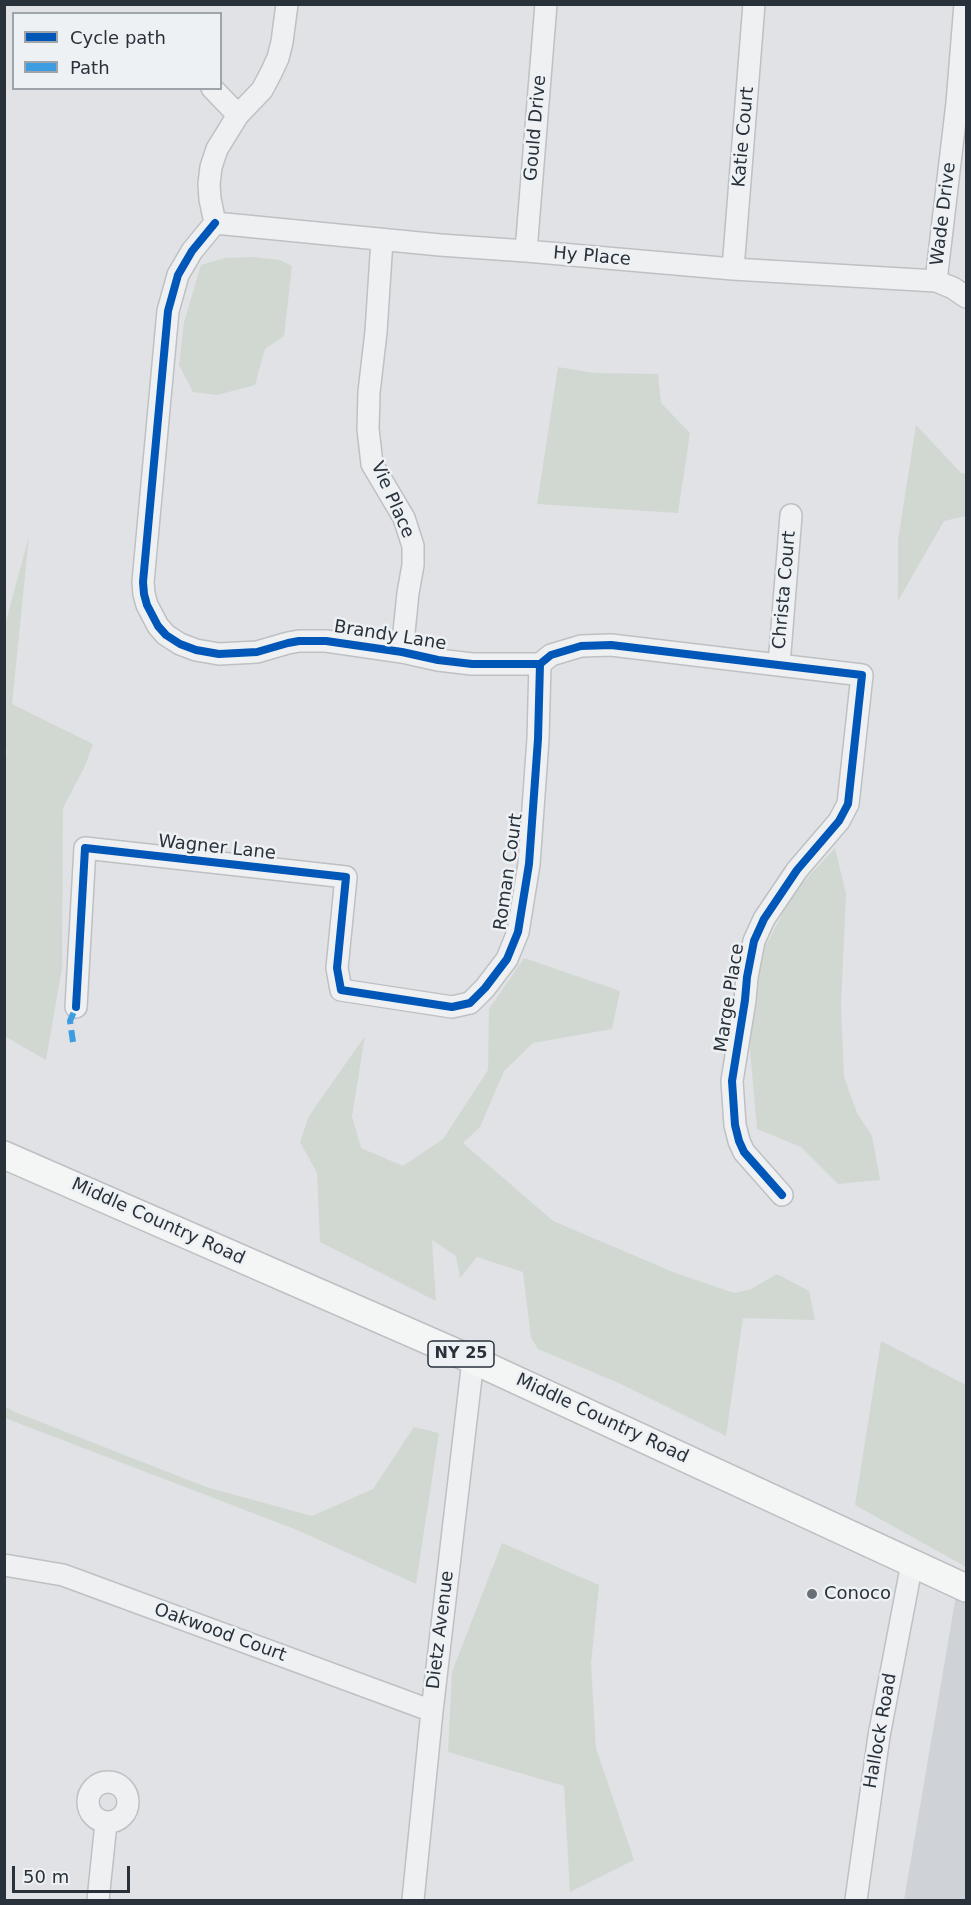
<!DOCTYPE html>
<style>
body{margin:0}
#map{position:relative;width:971px;height:1905px;overflow:hidden;background:#e0e2e5;font-family:"DejaVu Sans",sans-serif}
canvas{display:block}
.frame{position:absolute;inset:0;border:6px solid #29313b;pointer-events:none}
.legend{position:absolute;left:12px;top:12px;width:210px;height:78px;box-sizing:border-box;background:#eef1f4;border:2px solid #9fa4aa;margin:0;padding:8px 10px;list-style:none;font-size:18px;color:#29313b}
.legend li{display:flex;align-items:center;gap:12px;height:30px}
.legend b{width:30px;border:2px solid #9fa4aa}
.scale{position:absolute;left:12px;top:1866px;width:118px;height:27px;box-sizing:border-box;border:3px solid #29313b;border-top:0;padding-left:8px;font-size:18px;line-height:21px;white-space:nowrap;color:#29313b;-webkit-text-stroke:4px #eef1f4;paint-order:stroke}
</style>
<div id="map">
<canvas width="971" height="1905"></canvas>
<div class="frame"></div>
<ul class="legend">
<li><b style="height:8px;background:#0057b8"></b>Cycle path</li>
<li><b style="height:8px;background:#3d9de2"></b>Path</li>
</ul>
<div class="scale">50 m</div>
</div>
<script>
const c = document.querySelector('canvas').getContext('2d');
c.lineJoin = 'round';
function fill(path, color) { c.fillStyle = color; c.fill(path, 'evenodd'); }
const toPath = rows => new Path2D(rows.map(r => 'M' + r).join(''));
function stroke(path, color, width, dash) { c.strokeStyle = color; c.lineWidth = width; c.lineCap = dash ? 'butt' : 'round'; c.setLineDash(dash || []); c.stroke(path); }
function write(font, color, halo, rows, align = 'center') {
  c.font = font + ' "DejaVu Sans",sans-serif'; c.lineWidth = 5; c.setLineDash([]); c.textBaseline = 'middle'; c.strokeStyle = halo; c.fillStyle = color; for (const [text, x, y, turn = 0] of rows) {
    c.save(); c.translate(x, y); c.rotate((+turn || 0) * Math.PI / 180); c.textAlign = isNaN(turn) ? turn : align; if (halo) c.strokeText(text, 0, 0); c.fillText(text, 0, 0); c.restore();
  }
}
fill(toPath([
 [958,1584,966,1588,966,1900,904,1900]
]), '#cfd2d7');
fill(toPath([
 [253,257,280,260,292,266,284,336,265,349,255,385,217,395,193,392,179,365,184,322,201,265,225,258],
 [558,367,594,373,658,374,661,403,690,433,678,513,537,504],
 [916,425,961,473,966,474,966,516,944,521,898,601,898,540],
 [29,536,12,704,93,744,85,766,63,808,62,968,46,1060,4,1036,4,777,7,750,4,749,5,625],
 [835,848,846,894,841,1006,844,1077,857,1113,872,1136,880,1180,838,1184,801,1147,757,1129,749,1038,756,964,794,892],
 [524,958,620,991,612,1029,533,1043,504,1071,480,1127,463,1143,553,1221,673,1272,734,1293,751,1289,777,1274,809,1291,815,1320,743,1318,726,1436,621,1384,538,1349,531,1338,523,1272,477,1257,460,1278,456,1256,432,1240,436,1301,320,1242,317,1173,300,1142,309,1116,365,1036,352,1116,361,1148,403,1166,443,1139,488,1070,489,1009],
 [881,1341,966,1385,966,1567,855,1505],
 [4,1406,15,1412,206,1487,312,1516,373,1489,414,1427,439,1433,416,1584,297,1530,5,1418],
 [502,1543,599,1585,591,1664,596,1748,634,1860,570,1892,564,1786,448,1752,452,1672]
]), '#d1d8d1');
const minor = toPath([
 [212,88,238,115],
 [215,223,192,251,178,275,168,311,143,582,144,594,147,605,158,626,166,635,180,644,196,650,219,654,257,652,288,643,299,641,326,641,402,652,438,660,472,664,540,664,551,655,581,646,611,645,862,675,848,804,839,821,797,870,764,919,754,941,747,977,745,1000,732,1081,735,1125,739,1141,744,1152,782,1195],
 [215,223,440,245,526,251,733,269,936,281,953,288,966,297],
 [215,223,210,199,209,184,211,167,217,149,238,115,262,90,271,73,278,58,282,42,287,4],
 [382,240,376,332,369,392,368,429,372,464,404,518,413,546,413,565,408,593,402,652],
 [526,251,546,4],
 [733,269,754,4],
 [936,281,957,103,965,4],
 [779,665,791,515],
 [76,1007,85,848,346,877,337,968,341,990,452,1007,470,1003,485,988,507,959,518,932,529,864,538,739,540,664],
 [4,1565,63,1575,432,1711],
 '88 1802a20 20 0 1 1 40 0a20 20 0 1 1-40 0Z',
 [98,1900,106,1823],
 [413,1900,432,1711,473,1360],
 [856,1900,879,1736,912,1563]
]);
const major = toPath([
 [4,1155,473,1360,966,1588]
]);
stroke(minor, '#bec0c3', 24);
stroke(major, '#bdbfc2', 30);
stroke(minor, '#eff0f2', 21);
stroke(major, '#f4f5f5', 27);
stroke(toPath([
 [73,1042,70,1021,76,1007]
]), '#3d9de2', 6, [12, 6]);
stroke(toPath([
 [215,223,192,251,178,275,168,311,143,582,144,594,147,605,158,626,166,635,180,644,196,650,219,654,257,652,288,643,299,641,326,641,402,652,438,660,472,664,540,664,551,655,581,646,611,645,862,675,848,804,839,821,797,870,764,919,754,941,747,977,745,1000,732,1081,735,1125,739,1141,744,1152,782,1195],
 [76,1007,85,848,346,877,337,968,341,990,452,1007,470,1003,485,988,507,959,518,932,529,864,538,739,540,664]
]), '#0057b8', 8);
for (const [x, y, r, color] of [
 [812,1594,6,"#696f76"]
]) { const dot = new Path2D(); dot.arc(x, y, r, 0, 2 * Math.PI); c.fillStyle = color; c.fill(dot); stroke(dot, '#eef1f4', 2); }
for (const [x, y, w] of [
 [461,1354,66]
]) { const box = new Path2D(); box.roundRect(x - w / 2, y - 13, w, 26, 4.5); c.fillStyle = '#eef1f4'; c.fill(box); stroke(box, '#29313b', 1.5); }
write('bold 16px', '#29313b', null, [
 ["NY 25",461,1354]
]);
write('18px', '#29313b', '#eef1f4', [
 ["Gould Drive",536,128,-85],
 ["Katie Court",744,137,-85],
 ["Wade Drive",944,214,-83],
 ["Hy Place",592,257,5],
 ["Vie Place",392,500,66],
 ["Christa Court",785,590,-85],
 ["Brandy Lane",390,636,9],
 ["Wagner Lane",217,848,6],
 ["Roman Court",509,872,-82],
 ["Marge Place",730,998,-81],
 ["Middle Country Road",158,1222,24],
 ["Middle Country Road",602,1419,25],
 ["Dietz Avenue",441,1630,-83],
 ["Oakwood Court",220,1633,20],
 ["Hallock Road",881,1731,-80]
]);
write('18px', '#29313b', '#eef1f4', [
 ["Conoco",824,1594]
], 'left');
</script>
